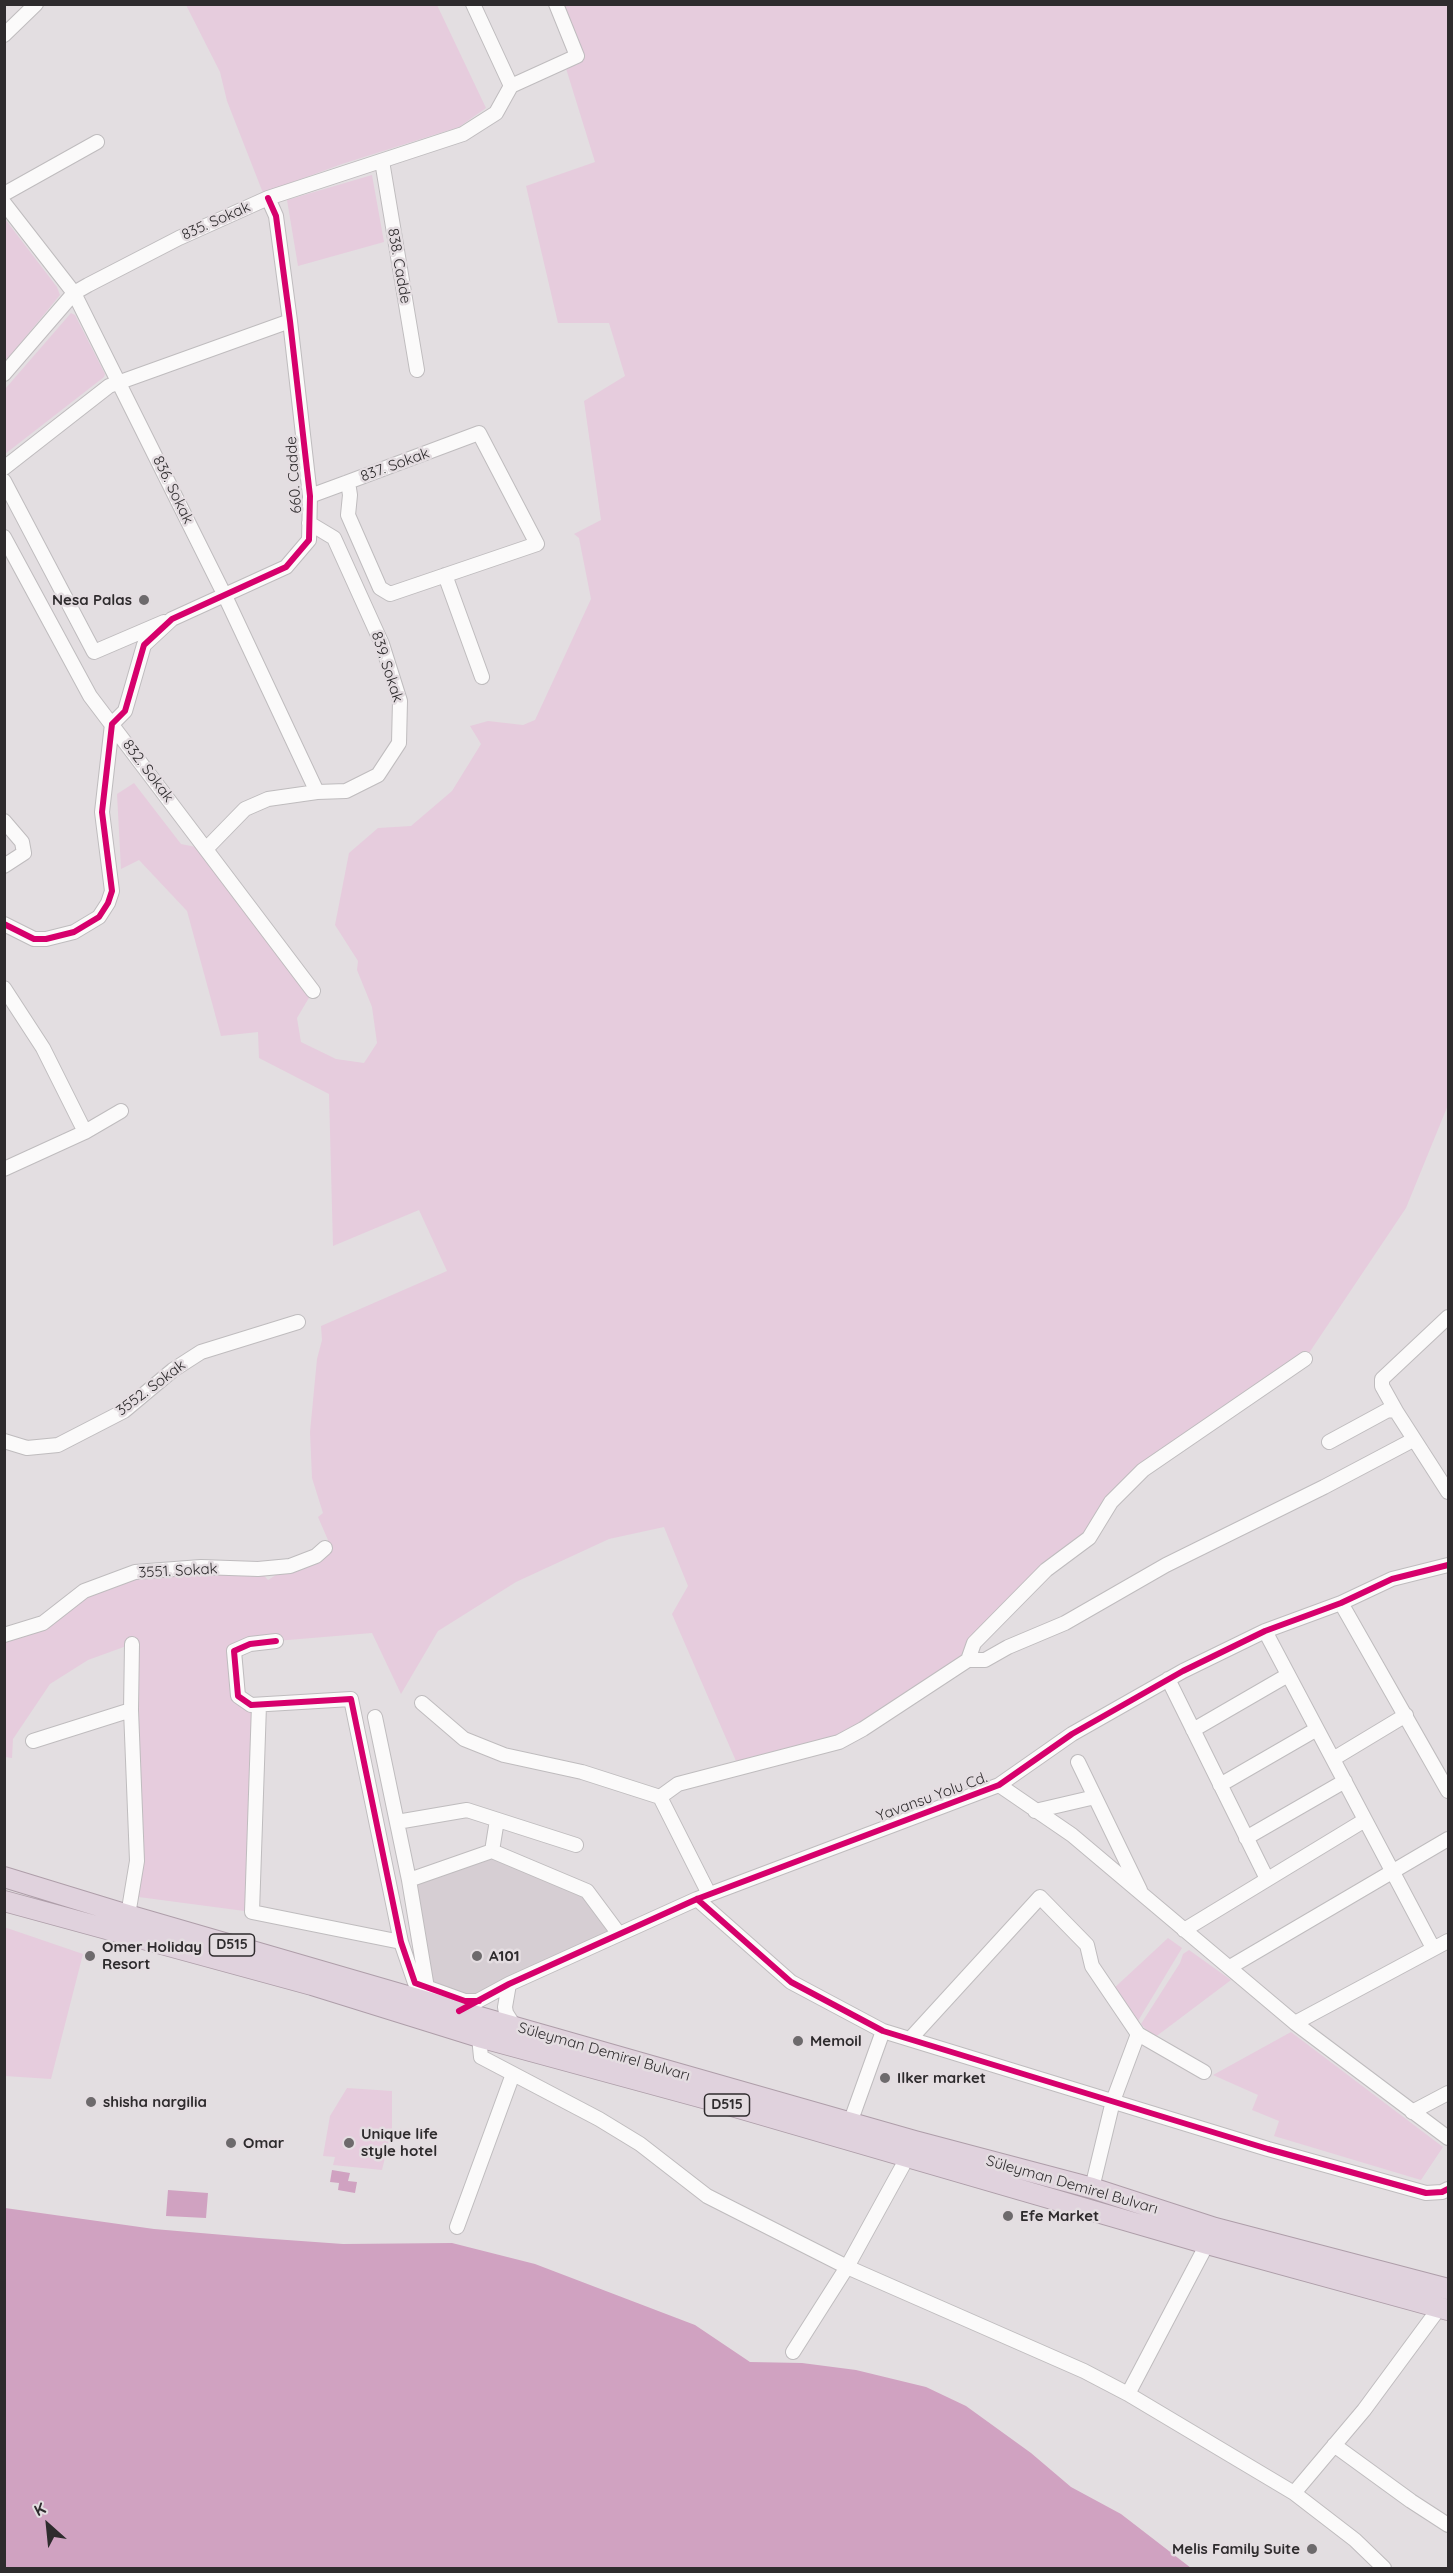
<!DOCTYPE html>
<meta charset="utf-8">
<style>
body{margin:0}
#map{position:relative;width:1453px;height:2573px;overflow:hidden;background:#e3dee1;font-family:Quicksand,sans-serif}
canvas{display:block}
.frame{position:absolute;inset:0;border:6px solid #2e2b2d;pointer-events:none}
.north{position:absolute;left:18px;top:2495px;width:60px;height:60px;-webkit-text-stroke:4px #e4dde1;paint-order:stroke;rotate:333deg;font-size:16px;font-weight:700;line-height:24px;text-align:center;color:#2e2b2d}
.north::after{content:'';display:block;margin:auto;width:21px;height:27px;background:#2e2b2d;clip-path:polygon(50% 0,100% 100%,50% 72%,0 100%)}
</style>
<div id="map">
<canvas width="1453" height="2573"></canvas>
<div class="frame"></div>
<div class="north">K</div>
</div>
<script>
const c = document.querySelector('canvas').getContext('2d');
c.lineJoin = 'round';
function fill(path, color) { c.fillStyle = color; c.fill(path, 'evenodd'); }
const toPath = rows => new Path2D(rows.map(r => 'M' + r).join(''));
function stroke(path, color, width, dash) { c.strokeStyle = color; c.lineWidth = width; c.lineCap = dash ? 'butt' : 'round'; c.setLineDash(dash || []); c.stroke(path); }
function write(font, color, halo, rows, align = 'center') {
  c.font = font + ' Quicksand,sans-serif'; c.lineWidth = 5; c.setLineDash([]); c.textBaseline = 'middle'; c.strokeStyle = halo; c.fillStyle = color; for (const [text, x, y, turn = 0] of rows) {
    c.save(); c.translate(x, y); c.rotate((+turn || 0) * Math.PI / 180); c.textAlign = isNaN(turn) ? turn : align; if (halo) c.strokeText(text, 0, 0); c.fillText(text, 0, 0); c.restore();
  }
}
fill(toPath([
 [492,1851,587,1891,619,1934,479,2001,427,1988,409,1880]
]), '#d6ced3');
fill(toPath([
 [186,5,437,5,486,108,459,127,342,164,263,193,227,101,220,72],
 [556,5,1448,5,1448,1105,1406,1208,1305,1359,1143,1470,1089,1538,1046,1570,968,1660,863,1729,739,1768,672,1614,688,1586,664,1527,609,1539,516,1582,438,1631,401,1694,372,1633,276,1641,234,1651,238,1696,259,1705,252,1912,131,1896,132,1644,88,1660,50,1684,13,1739,12,1758,5,1757,5,1635,13,1633,84,1591,135,1572,258,1569,268,1580,290,1566,331,1547,318,1517,323,1513,312,1478,310,1432,317,1359,322,1340,321,1326,447,1271,419,1210,333,1246,329,1094,259,1058,258,1032,221,1036,187,911,139,860,121,869,117,794,134,783,181,844,206,849,313,991,297,1018,301,1042,336,1059,364,1063,377,1043,372,1007,357,970,358,961,335,925,349,853,378,828,411,826,452,791,481,744,470,726,488,721,523,725,535,720,591,599,579,538,574,534,601,520,584,401,625,376,609,323,558,323,526,186,595,162,564,62,577,56],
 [372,175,384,242,298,266,287,200],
 [5,219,57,287,60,295,5,362],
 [71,313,75,315,105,374,104,377,5,454,5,389],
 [4,1927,83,1954,51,2079,5,2076],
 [1168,1938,1182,1948,1138,2021,1112,1990],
 [1189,1950,1231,1980,1154,2038,1141,2024,1180,1963,1183,1954],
 [1291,2032,1443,2147,1421,2180,1274,2136,1279,2121,1252,2110,1258,2095,1213,2075],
 [347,2088,392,2091,392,2128,382,2170,333,2165,335,2157,323,2156,330,2116]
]), '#e6ccdd');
fill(toPath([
 [332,2170,350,2173,348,2181,357,2182,355,2193,338,2190,339,2183,330,2182],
 [168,2190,208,2193,206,2218,166,2216],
 [5,2208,154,2229,259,2238,343,2244,452,2243,535,2264,695,2325,750,2362,802,2363,856,2370,926,2387,966,2406,1031,2453,1071,2487,1121,2514,1191,2568,5,2568]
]), '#d0a2c1');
const minor = toPath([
 [473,4,511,86],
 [4,35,36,4],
 [382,161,417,370],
 [4,194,97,142],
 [4,203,74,293,225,596,317,792],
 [4,374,74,293,88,285,179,238,268,198,463,134,496,113,511,86,577,56,556,4],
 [4,468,109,386,290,321],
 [4,481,94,652,164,622],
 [310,496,348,482,479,433,537,544,390,594,380,588,348,515,350,495,348,482],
 [4,537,90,696,313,991],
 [445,575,482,677],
 [4,821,22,842,24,853,4,866],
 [206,849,245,809,268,799,317,792,346,791,378,775,399,743,400,701,382,644,334,538,309,523],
 [4,924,34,939,46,939,74,932,99,917,108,903,112,891,102,812,112,724,125,711,144,645,172,619,286,567,309,540,310,496,290,321,276,216,268,198],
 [4,988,43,1048,85,1132],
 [4,1169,85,1132,121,1111],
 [1448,1317,1382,1379,1382,1386,1396,1411,1448,1492],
 [4,1441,27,1448,58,1445,124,1411,173,1370,201,1352,298,1322],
 [1329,1442,1388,1410,1396,1411],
 [1341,1603,1448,1791],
 [1265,1631,1433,1948],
 [4,1635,43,1623,84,1591,135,1572,201,1567,258,1569,290,1566,316,1556,325,1548],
 [276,1641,250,1644,234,1651,238,1696,251,1705,351,1699,401,1942,415,1983,465,2001,477,2001],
 [968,1660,974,1643,1046,1570,1089,1538,1111,1502,1143,1470,1305,1359],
 [1168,1679,1267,1879],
 [422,1703,464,1739,504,1755,582,1772,660,1797,709,1894],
 [259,1705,252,1912,401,1942],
 [375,1717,409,1880,427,1988],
 [1193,1730,1288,1675],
 [33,1741,131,1710],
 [1333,1759,1406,1715],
 [1078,1762,1140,1890],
 [999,1785,1072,1835,1295,2023,1448,2138],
 [1220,1785,1317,1729],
 [660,1797,678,1784,839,1742,863,1729,968,1660,985,1660,1008,1647,1065,1623,1166,1565,1324,1487,1413,1440],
 [1035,1811,1095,1797],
 [397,1822,467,1810,576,1845],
 [1246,1838,1345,1781],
 [492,1851,497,1820],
 [409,1880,492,1851,587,1891,619,1934],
 [697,1899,791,1982,883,2031,1268,2149,1426,2193,1442,2192,1448,2189],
 [128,1915,137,1861,131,1710,132,1644],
 [1184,1930,1365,1820],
 [1230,1967,1448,1839],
 [509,1984,505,2007,506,2013,515,2027],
 [459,2011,509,1984,697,1899,999,1785,1072,1734,1183,1671,1265,1631,1341,1603,1392,1579,1448,1565],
 [1295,2023,1448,1941],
 [479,2037,481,2057,599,2119,640,2144,707,2196,847,2267,1084,2371,1128,2394],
 [911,2038,1040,1897,1087,1945,1092,1966,1138,2034,1204,2072],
 [1412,2112,1448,2093],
 [850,2123,883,2031],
 [1092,2188,1113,2101,1138,2034],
 [457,2227,513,2074],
 [1207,2244,1128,2394,1294,2493,1355,2540,1384,2568],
 [793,2352,847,2267,907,2158],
 [1334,2445,1411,2501,1448,2525],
 [1294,2493,1364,2410,1440,2307]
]);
const highway = toPath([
 [4,1877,128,1915,459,2011,915,2141,1092,2188,1215,2228,1448,2289],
 [4,1901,312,1985,479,2037,718,2102,1207,2244,1448,2310]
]);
stroke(minor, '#bfbcbe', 16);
stroke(highway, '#ae9ea9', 22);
stroke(minor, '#fbfafa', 14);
stroke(highway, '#e0d2dd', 20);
stroke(toPath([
 [4,924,34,939,46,939,74,932,99,917,108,903,112,891,102,812,112,724,125,711,144,645,172,619,286,567,309,540,310,496,290,321,276,216,268,198],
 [276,1641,250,1644,234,1651,238,1696,251,1705,351,1699,401,1942,415,1983,465,2001,479,2001],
 [697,1899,791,1982,883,2031,1268,2149,1426,2193,1442,2192,1448,2189],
 [459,2011,509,1984,697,1899,999,1785,1072,1734,1183,1671,1265,1631,1341,1603,1392,1579,1448,1565]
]), '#d6006c', 6);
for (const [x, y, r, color] of [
 [144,600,6,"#6d6a6c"],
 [90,1956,6,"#6d6a6c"],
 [477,1956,6,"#6d6a6c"],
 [798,2041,6,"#6d6a6c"],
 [885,2078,6,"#6d6a6c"],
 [91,2102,6,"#6d6a6c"],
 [231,2143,6,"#6d6a6c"],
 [349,2143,6,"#6d6a6c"],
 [1008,2216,6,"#6d6a6c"],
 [1312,2549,6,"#6d6a6c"]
]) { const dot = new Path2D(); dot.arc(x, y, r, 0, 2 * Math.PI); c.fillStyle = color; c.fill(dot); stroke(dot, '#e4dde1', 2); }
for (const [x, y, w] of [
 [232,1945,45],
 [727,2105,45]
]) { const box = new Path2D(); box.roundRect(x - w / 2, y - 11, w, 22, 4.5); c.fillStyle = '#e4dde1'; c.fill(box); stroke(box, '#2e2b2d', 1.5); }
write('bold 14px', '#2e2b2d', null, [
 ["D515",232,1945],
 ["D515",727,2105]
]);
write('15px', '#2e2b2d', '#e4dde1', [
 ["835. Sokak",216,221,-24],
 ["838. Cadde",399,266,80],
 ["837. Sokak",395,465,-20],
 ["660. Cadde",294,475,-94],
 ["836. Sokak",173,490,64],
 ["839. Sokak",387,667,72],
 ["832. Sokak",148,771,53],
 ["3552. Sokak",151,1388,-37],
 ["3551. Sokak",178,1571,-3],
 ["Yavansu Yolu Cd.",932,1797,-20],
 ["Süleyman Demirel Bulvarı",604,2052,16],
 ["Süleyman Demirel Bulvarı",1072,2185,16]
]);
write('bold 15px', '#2e2b2d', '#e4dde1', [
 ["Nesa Palas",132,600,"right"],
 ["Omer Holiday",102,1947],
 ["Resort",102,1964],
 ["A101",489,1956],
 ["Memoil",810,2041],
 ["Ilker market",897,2078],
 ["shisha nargilia",103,2102],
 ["Unique life",361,2134],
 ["style hotel",361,2151],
 ["Omar",243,2143],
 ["Efe Market",1020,2216],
 ["Melis Family Suite",1300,2549,"right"]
], 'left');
</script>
